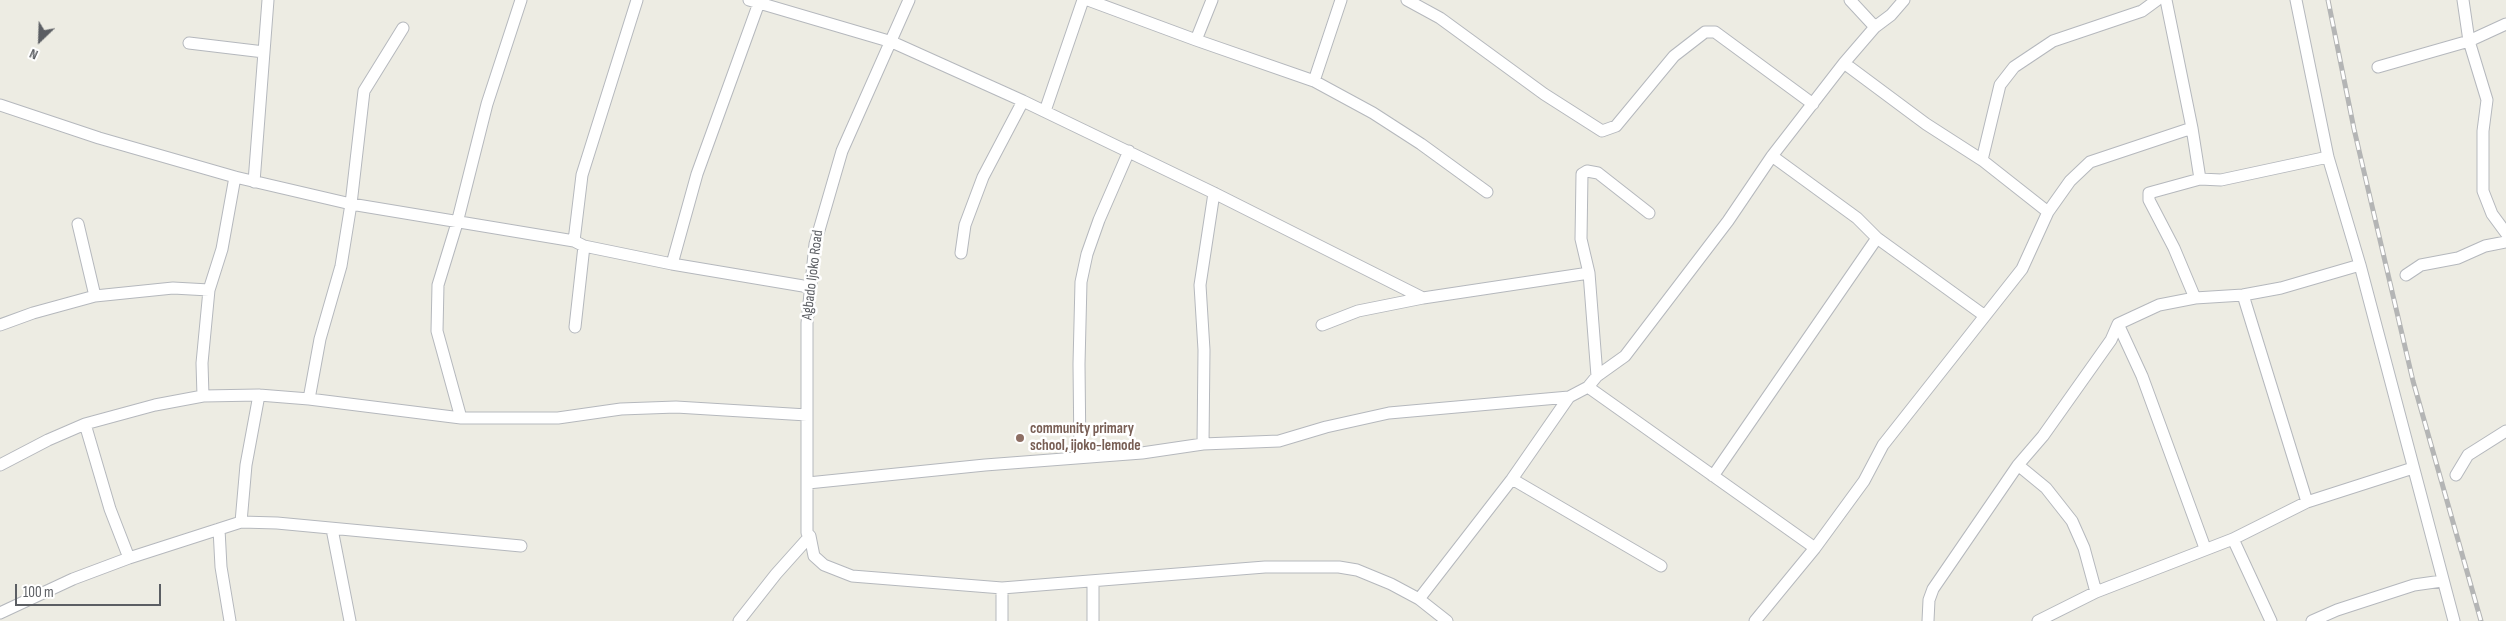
<!DOCTYPE html>
<style>
body{margin:0}
#map{position:relative;width:2506px;height:621px;overflow:hidden;background:#edece3;font-family:"Sofia Sans Condensed",sans-serif}
canvas{display:block}
.north{position:absolute;left:15px;top:15px;width:50px;height:50px;-webkit-text-stroke:4px #fff;paint-order:stroke;rotate:204deg;font-size:14px;font-weight:700;line-height:20px;text-align:center;color:#5b5e63}
.north::after{content:'';display:block;margin:auto;width:18px;height:22px;background:#5b5e63;clip-path:polygon(50% 0,100% 100%,50% 72%,0 100%)}
.scale{position:absolute;left:15px;top:584px;width:146px;height:22px;box-sizing:border-box;border:2px solid #5b5e63;border-top:0;padding-left:6px;font-size:15px;line-height:18px;white-space:nowrap;color:#5b5e63;-webkit-text-stroke:4px #fff;paint-order:stroke}
</style>
<div id="map">
<canvas width="2506" height="621"></canvas>
<div class="north">N</div>
<div class="scale">100 m</div>
</div>
<script>
const c = document.querySelector('canvas').getContext('2d');
c.lineJoin = 'round';
const toPath = rows => new Path2D(rows.map(r => 'M' + r).join(''));
function stroke(path, color, width, dash) { c.strokeStyle = color; c.lineWidth = width; c.lineCap = dash ? 'butt' : 'round'; c.setLineDash(dash || []); c.stroke(path); }
function write(font, color, halo, rows, align = 'center') {
  c.font = font + ' "Sofia Sans Condensed",sans-serif'; c.lineWidth = 5; c.setLineDash([]); c.textBaseline = 'middle'; c.strokeStyle = halo; c.fillStyle = color; for (const [text, x, y, turn = 0] of rows) {
    c.save(); c.translate(x, y); c.rotate((+turn || 0) * Math.PI / 180); c.textAlign = isNaN(turn) ? turn : align; if (halo) c.strokeText(text, 0, 0); c.fillText(text, 0, 0); c.restore();
  }
}
const street = toPath([
 [749,0,892,42,1023,101,1214,193,1423,298],
 [909,0,842,151,815,244,807,323,807,533,810,536,814,556,824,565,852,576,1002,588,1265,567,1339,567,1357,570,1391,584,1419,599,1447,621],
 [1088,0,1196,40,1314,81,1373,113,1421,144,1487,192],
 [1407,0,1440,18,1544,94,1602,131,1616,126,1674,56,1705,32,1715,32,1813,104],
 [1850,0,1875,27],
 [2166,0,2192,128,2200,179],
 [2296,0,2328,157,2360,265,2454,621],
 [2463,0,2469,41,2487,100,2483,131,2483,191,2492,214,2506,233],
 [1196,40,1212,0],
 [189,43,264,52],
 [1844,63,1926,124,1982,160,2048,212],
 [2378,67,2469,41,2506,24],
 [1314,81,1341,0],
 [0,105,99,138,235,177,351,204,574,241,584,246,672,264,809,287],
 [1045,111,1083,0],
 [1772,156,1857,218,1877,238,1985,316],
 [1982,160,2000,85,2014,67,2053,41,2142,11,2157,0],
 [254,182,268,0],
 [78,224,95,296],
 [574,241,582,175,637,0],
 [961,253,965,225,983,177,1023,101],
 [672,264,697,174,760,0],
 [2406,275,2421,265,2458,258,2485,246,2506,242],
 [2243,295,2307,502],
 [2195,298,2174,248,2149,200,2149,193,2200,179,2221,180,2328,157],
 [2118,324,2142,376,2205,548],
 [0,325,33,313,95,296,173,288,209,290],
 [1322,325,1358,311,1423,298,1589,273],
 [575,327,584,246],
 [1597,376,1589,273,1581,239,1582,174,1587,171,1598,173,1649,213],
 [1588,387,1815,548],
 [203,396,202,363,209,290,222,249,235,177],
 [309,399,320,339,341,266,351,204,364,91,403,28],
 [461,418,437,331,438,285,457,223,487,104,521,0],
 [85,424,110,509,129,558],
 [1203,444,1204,350,1200,285,1214,193],
 [1080,457,1079,364,1081,282,1087,254,1099,220,1129,151],
 [0,465,48,440,85,424,155,405,203,396,259,395,309,399,461,418,558,418,621,409,676,407,807,415],
 [2018,465,2046,488,2072,521,2084,548,2096,592],
 [2456,475,2468,455,2506,431],
 [1713,476,1877,238],
 [1512,479,1661,566],
 [808,483,985,465,1142,453,1203,444,1279,441,1326,427,1389,413,1569,397],
 [241,522,246,465,259,395],
 [219,529,221,567,230,621],
 [332,529,350,621],
 [2233,539,2271,621],
 [1419,599,1512,479,1569,397,1588,387,1597,376,1625,356,1728,221,1772,156,1844,63,1875,27,1891,15,1904,0],
 [0,613,73,579,129,558,241,522,277,523,521,546],
 [739,621,776,574,810,536],
 [1002,621,1002,588],
 [1093,621,1093,581],
 [1755,621,1815,548,1864,481,1883,445,2022,269,2048,212,2070,181,2090,162,2192,128],
 [1928,621,1929,600,1933,589,2018,465,2043,436,2111,340,2118,324,2159,305,2195,298,2243,295,2281,288,2360,265],
 [2038,621,2096,592,2233,539,2307,502,2413,468],
 [2312,621,2337,610,2414,585,2442,581]
]);
stroke(street, '#b5b8bd', 13);
stroke(street, '#fff', 11);
const rail = toPath([
 [2328,0,2354,129,2413,381,2481,621]
]);
stroke(rail, '#b4b5b5', 5);
stroke(rail, '#fff', 3, [9]);
for (const [x, y, r, color] of [
 [1020,438,5,"#8d6e63"]
]) { const dot = new Path2D(); dot.arc(x, y, r, 0, 2 * Math.PI); c.fillStyle = color; c.fill(dot); stroke(dot, '#fff', 2); }
write('15px', '#5b5e63', '#fff', [
 ["Agbado Ijoko Road",813,275,-83]
]);
write('bold 15px', '#785e54', '#fff', [
 ["community primary",1030,429],
 ["school, ijoko-lemode",1030,446]
], 'left');
</script>
